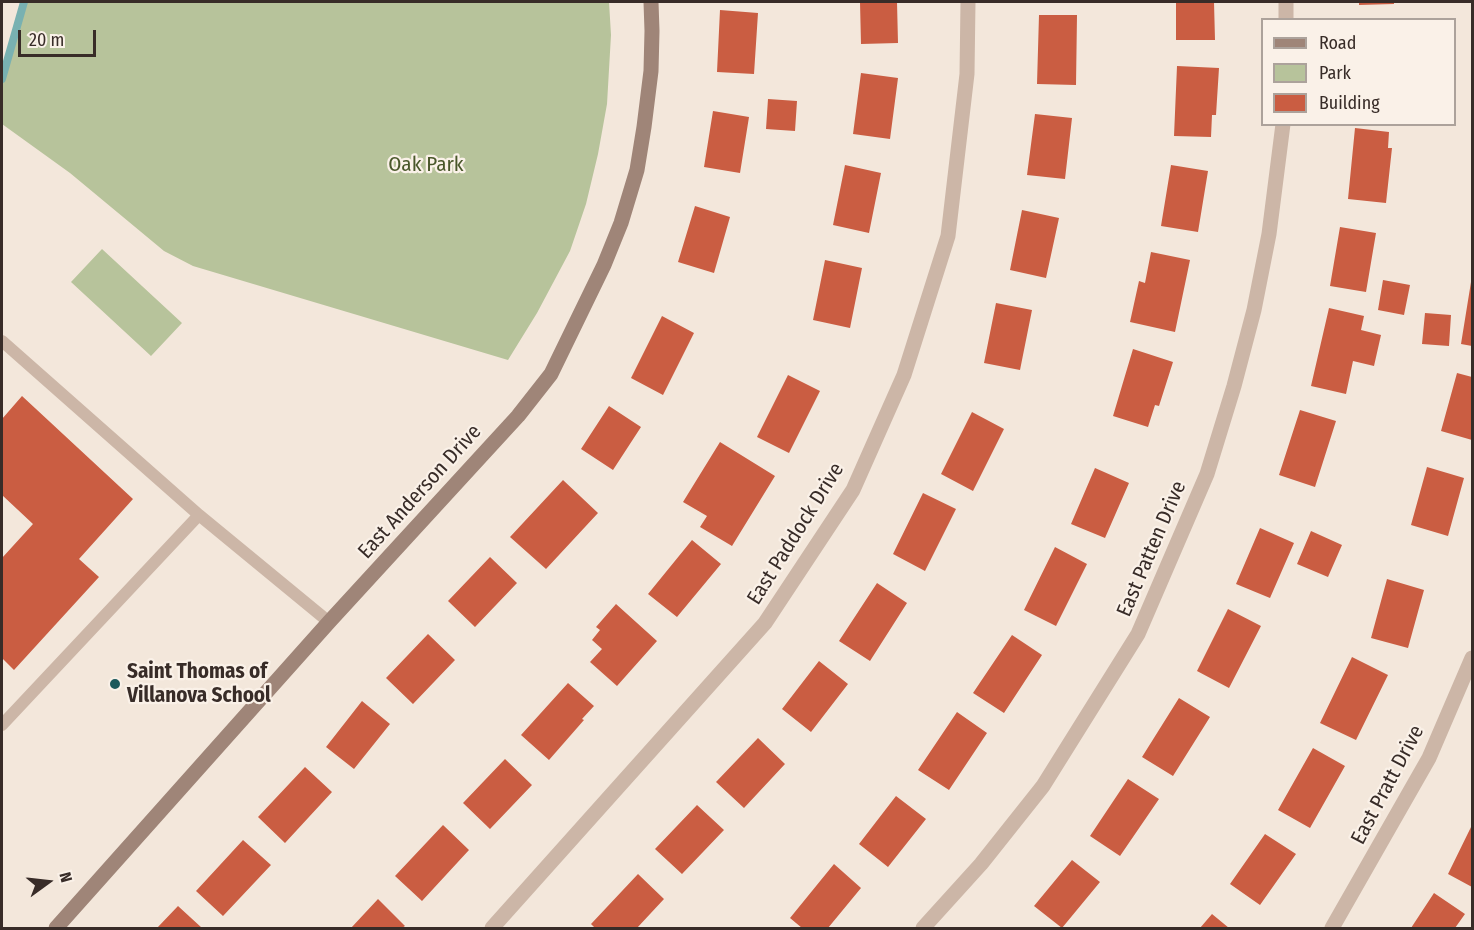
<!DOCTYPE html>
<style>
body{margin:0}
#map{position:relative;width:1474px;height:930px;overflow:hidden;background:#f3e7db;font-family:"Fira Sans Condensed",sans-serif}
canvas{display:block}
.frame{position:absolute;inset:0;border:3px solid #382c28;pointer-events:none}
.legend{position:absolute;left:1261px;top:18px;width:195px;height:108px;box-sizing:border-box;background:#faf1e8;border:2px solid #aca29b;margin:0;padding:8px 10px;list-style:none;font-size:18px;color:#382c28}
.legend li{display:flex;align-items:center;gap:12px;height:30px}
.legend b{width:30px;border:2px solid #aca29b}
.north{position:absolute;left:18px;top:852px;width:60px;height:60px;-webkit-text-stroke:4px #faf1e8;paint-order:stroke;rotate:75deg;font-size:16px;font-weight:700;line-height:24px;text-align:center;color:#382c28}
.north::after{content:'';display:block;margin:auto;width:21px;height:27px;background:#382c28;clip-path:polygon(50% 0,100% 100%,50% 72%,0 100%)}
.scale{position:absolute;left:18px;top:30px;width:78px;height:27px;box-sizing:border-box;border:3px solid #382c28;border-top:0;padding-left:8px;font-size:18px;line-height:21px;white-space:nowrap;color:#382c28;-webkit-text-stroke:4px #faf1e8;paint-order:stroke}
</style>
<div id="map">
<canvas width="1474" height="930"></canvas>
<div class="frame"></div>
<ul class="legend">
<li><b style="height:8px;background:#9f8578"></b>Road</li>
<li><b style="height:16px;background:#b7c39b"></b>Park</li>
<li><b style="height:16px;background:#ca5d42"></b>Building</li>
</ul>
<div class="north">N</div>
<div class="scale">20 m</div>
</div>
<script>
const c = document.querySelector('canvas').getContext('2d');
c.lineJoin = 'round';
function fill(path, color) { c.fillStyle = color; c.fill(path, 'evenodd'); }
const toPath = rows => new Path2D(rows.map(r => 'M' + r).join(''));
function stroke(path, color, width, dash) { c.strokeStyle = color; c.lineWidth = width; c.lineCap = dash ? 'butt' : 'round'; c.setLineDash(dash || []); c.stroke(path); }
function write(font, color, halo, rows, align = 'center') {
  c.font = font + ' "Fira Sans Condensed",sans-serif'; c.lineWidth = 4.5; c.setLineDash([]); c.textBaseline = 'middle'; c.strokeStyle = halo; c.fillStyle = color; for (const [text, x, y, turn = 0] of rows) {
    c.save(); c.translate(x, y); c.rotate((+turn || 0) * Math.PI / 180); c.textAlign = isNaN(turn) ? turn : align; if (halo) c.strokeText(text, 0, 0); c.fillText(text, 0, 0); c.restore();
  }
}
fill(toPath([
 [24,2,609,2,611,35,607,104,598,154,586,204,570,251,537,313,508,360,193,266,164,251,70,173,2,124,2,79],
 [102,249,182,323,151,356,71,282]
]), '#b7c39b');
stroke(toPath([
 [2,79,24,2]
]), '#79b1b1', 8);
fill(toPath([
 [860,2,897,2,898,43,861,44],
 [1176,2,1214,2,1215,40,1176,40],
 [1359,2,1394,2,1394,4,1359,5],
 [720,10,758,13,754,74,717,72],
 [1039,15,1077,15,1076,85,1037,84],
 [1177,66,1219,68,1216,115,1212,115,1211,137,1174,136],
 [861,73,898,78,890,139,853,134],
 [768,99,797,101,795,131,766,129],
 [713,111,749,117,740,173,704,167],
 [1035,114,1072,118,1065,179,1027,175],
 [1355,128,1389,132,1388,148,1392,148,1386,203,1348,199],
 [845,165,881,173,869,233,833,225],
 [1171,165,1208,171,1198,232,1161,226],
 [695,206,730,217,714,273,678,262],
 [1022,210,1059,218,1046,278,1010,270],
 [1340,227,1376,233,1366,292,1330,286],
 [1151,252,1190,260,1175,332,1130,322,1139,281,1145,283],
 [825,260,862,268,850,328,813,320],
 [1383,280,1410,285,1404,315,1378,310],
 [1471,282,1472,282,1472,346,1461,344],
 [996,303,1032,310,1020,370,984,363],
 [1329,308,1364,316,1361,330,1381,335,1374,366,1353,361,1346,394,1311,386],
 [1425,313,1451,315,1449,346,1422,344],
 [662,316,694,333,663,395,631,378],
 [1133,349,1173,362,1159,406,1155,405,1148,427,1113,416],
 [1457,373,1472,377,1472,440,1441,431],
 [788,375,820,391,789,453,757,437],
 [22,396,133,499,79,559,99,577,14,670,2,658,2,558,33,524,2,495,2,419],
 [609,406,641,427,613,470,581,449],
 [1300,410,1336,421,1315,487,1279,475],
 [972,412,1004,429,973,491,941,474],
 [720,442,775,476,732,546,700,527,707,516,683,502],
 [1427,467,1464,478,1448,536,1411,525],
 [1095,468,1129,483,1105,538,1071,524],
 [563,480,598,513,546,569,510,537],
 [923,493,956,509,925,571,893,554],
 [1260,528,1294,543,1270,598,1236,584],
 [1311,531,1342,545,1328,577,1297,564],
 [692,540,721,564,677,617,648,594],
 [1055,547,1087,564,1056,626,1024,610],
 [490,557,517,583,475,627,448,601],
 [1387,579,1424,590,1408,648,1371,638],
 [877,583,907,603,870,661,839,641],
 [616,604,657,641,617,686,590,662,602,649,592,640,600,630,596,627],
 [1228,609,1261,626,1229,688,1197,671],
 [428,634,455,660,413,704,386,678],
 [1012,635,1042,655,1004,713,973,693],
 [1352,657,1388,675,1356,740,1320,723],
 [819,661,848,684,811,732,782,709],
 [568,683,594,706,582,719,584,720,549,760,521,735],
 [1179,698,1210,717,1173,776,1142,757],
 [362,701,390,724,354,769,326,747],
 [957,712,987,733,949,790,918,770],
 [758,738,785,764,744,808,716,782],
 [1313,748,1345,766,1310,828,1278,810],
 [505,759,532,785,490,829,463,803],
 [305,767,332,792,285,843,258,817],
 [1128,779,1159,799,1120,856,1090,836],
 [896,796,926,819,888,867,859,844],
 [697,805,724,830,682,874,655,849],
 [443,825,469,850,422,901,395,876],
 [1472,825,1472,887,1448,874],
 [1265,834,1296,854,1260,905,1230,884],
 [243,840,271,865,223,916,196,891],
 [1072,860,1100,882,1062,928,1034,906],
 [834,864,861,888,828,928,802,928,790,918],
 [638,874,664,899,637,928,595,928,591,924],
 [1434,893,1465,914,1455,928,1411,928],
 [378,899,405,926,402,928,351,928],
 [178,906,202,928,157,928],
 [1212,914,1229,928,1200,928]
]), '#ca5d42');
stroke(toPath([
 [2,341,199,515,329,622],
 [2,725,199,515]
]), '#ccb6a7', 12);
stroke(toPath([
 [1286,2,1286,20],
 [492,928,765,623,853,490,904,375,948,236,967,74,968,2],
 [923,928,981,864,1043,786,1138,634,1207,474,1234,386,1254,310,1269,234,1283,124],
 [1332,928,1429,758,1472,658]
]), '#ccb6a7', 15);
stroke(toPath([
 [56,928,329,622,518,416,551,374,604,265,621,223,637,170,644,127,651,71,652,31,651,2]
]), '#9f8578', 15);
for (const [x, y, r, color] of [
 [115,684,6,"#1c595b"]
]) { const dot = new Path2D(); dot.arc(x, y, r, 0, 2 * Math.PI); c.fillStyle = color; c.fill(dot); stroke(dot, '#faf1e8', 2); }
write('21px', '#49572a', '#faf1e8', [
 ["Oak Park",426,165]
]);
write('21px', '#382c28', '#faf1e8', [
 ["East Anderson Drive",420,492,-48],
 ["East Paddock Drive",796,534,-58],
 ["East Patten Drive",1152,549,-67],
 ["East Pratt Drive",1388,785,-62]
]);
write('bold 21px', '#382c28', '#faf1e8', [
 ["Saint Thomas of",127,672],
 ["Villanova School",127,696]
], 'left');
</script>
